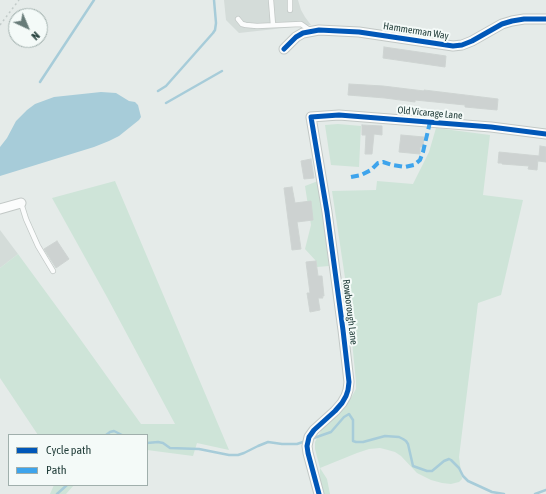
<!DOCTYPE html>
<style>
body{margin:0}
#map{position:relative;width:546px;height:494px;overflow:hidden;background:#e5ebe9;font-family:"Asap Condensed",sans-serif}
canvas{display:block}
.legend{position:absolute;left:8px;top:434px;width:140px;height:52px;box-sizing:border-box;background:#f4faf8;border:1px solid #a0afac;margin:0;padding:5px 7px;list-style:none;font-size:12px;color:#233f3b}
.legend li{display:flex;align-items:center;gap:8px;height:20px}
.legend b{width:20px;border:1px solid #a0afac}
.north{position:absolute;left:8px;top:8px;width:40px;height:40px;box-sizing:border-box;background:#f4faf8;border:1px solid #a0afac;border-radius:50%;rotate:136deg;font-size:11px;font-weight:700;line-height:16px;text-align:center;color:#233f3b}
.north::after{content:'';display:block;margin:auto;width:14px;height:18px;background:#677b78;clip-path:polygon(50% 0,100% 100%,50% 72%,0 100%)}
</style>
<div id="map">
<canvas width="546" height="494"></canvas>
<ul class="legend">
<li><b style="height:5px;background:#0057b8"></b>Cycle path</li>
<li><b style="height:5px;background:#3ea4ec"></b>Path</li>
</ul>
<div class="north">N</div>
</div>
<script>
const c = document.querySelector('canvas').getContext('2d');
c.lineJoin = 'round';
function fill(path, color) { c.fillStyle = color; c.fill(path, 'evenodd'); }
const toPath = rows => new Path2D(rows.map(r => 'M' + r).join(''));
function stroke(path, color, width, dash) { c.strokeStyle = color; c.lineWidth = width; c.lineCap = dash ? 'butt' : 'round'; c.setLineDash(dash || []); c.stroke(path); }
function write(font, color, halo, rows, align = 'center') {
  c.font = font + ' "Asap Condensed",sans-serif'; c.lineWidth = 4; c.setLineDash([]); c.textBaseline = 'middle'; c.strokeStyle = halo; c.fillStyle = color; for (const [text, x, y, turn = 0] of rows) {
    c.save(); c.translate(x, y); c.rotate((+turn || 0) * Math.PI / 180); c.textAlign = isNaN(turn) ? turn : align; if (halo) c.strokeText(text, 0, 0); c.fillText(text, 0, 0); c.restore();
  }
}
fill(toPath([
 [224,0,298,0,301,10,305,17,311,25,239,33,226,20],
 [0,230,18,254,0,268]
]), '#d4dcd9');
fill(toPath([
 [338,124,361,126,359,167,331,165,325,125],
 [436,128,490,135,483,195,523,200,501,295,478,303,459,457,462,479,459,482,451,484,442,483,431,480,417,473,401,456,395,452,388,450,380,448,369,449,357,453,320,468,327,479,330,494,323,494,320,483,320,468,315,449,315,442,322,429,348,403,356,389,356,382,347,291,332,191,376,190,377,181,413,184,429,152],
 [115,181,229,450,197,443,193,456,147,450,147,435,38,435,0,378,0,268,18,254,73,329,141,424,175,424,107,297,52,198],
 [318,181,329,266,317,267,316,261,305,249,311,225,305,186],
 [54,485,74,485,66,494,50,494]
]), '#cee4d8');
fill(toPath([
 [101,92,116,93,129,101,135,102,138,105,141,117,139,120,119,136,109,141,94,147,0,176,0,147,7,138,16,121,27,110,35,104,54,97]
]), '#a7ccd9');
stroke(toPath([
 [40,82,94,0],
 [158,91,166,86,213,33,215,30,216,23,214,0],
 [166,103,222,71],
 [106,435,110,432,114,431,122,435],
 [311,439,331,432,344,417,349,414,353,420,353,441,356,442,363,442,385,436,399,437,403,439,406,441,408,444,413,466,427,471,432,471,444,461,449,459,451,460,459,468,463,476,468,481,492,492,504,494],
 [147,443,158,442,163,443,170,448,199,449,229,455,238,455,244,453,258,446,268,442,282,444,297,444,306,441],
 [57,494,67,485],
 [535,494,546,490]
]), '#a7ccd9', 2.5);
const building = toPath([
 [384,47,446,56,445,67,383,58,384,47],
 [349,84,383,86,424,91,424,90,498,99,497,110,465,107,465,105,415,100,415,102,385,98,348,95,349,84],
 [362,125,382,126,382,135,374,134,372,154,365,154,366,135,362,135,362,125],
 [401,135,424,137,423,147,420,147,420,154,399,152,401,135],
 [540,146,546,147,546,162,538,161,538,159,537,170,528,169,529,166,502,164,502,163,498,163,499,152,539,156,540,146],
 [311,159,314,178,304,179,301,161,311,159],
 [292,187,295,203,311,201,313,220,297,222,301,249,292,250,284,188,292,187],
 [57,241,69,259,56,268,44,249,57,241],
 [316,261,318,276,322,276,324,296,322,296,323,298,318,298,320,310,310,312,307,293,310,293,306,262,316,261]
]);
fill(building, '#cdd2d1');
stroke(building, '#ced4d2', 1);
const service = toPath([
 [271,0,273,25],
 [290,0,290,10],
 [238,19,242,24,246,25,257,26,301,24,311,31],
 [21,203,26,219,38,246,53,271]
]);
const minor = toPath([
 [284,49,296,37,303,33,319,30,359,32,453,46,462,45,472,41,502,24,512,21,524,19,546,19],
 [0,209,21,203],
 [319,494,308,453,307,446,309,437,314,430,335,411,342,403,346,396,348,390,349,382,343,330,327,212,311,117,339,115,491,127,546,134]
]);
stroke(service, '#c2c8c6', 6);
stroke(minor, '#c2c8c6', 11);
stroke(toPath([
 [0,25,19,0]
]), '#c2cbc9', 1.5, [2, 3]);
stroke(service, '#fbfcfc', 4.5);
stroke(minor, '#fbfcfc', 9);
stroke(toPath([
 [351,177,361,175,371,170,378,163,383,162,392,165,405,167,414,165,420,160,423,152,430,122]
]), '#3ea4ec', 4, [8, 4]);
stroke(toPath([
 [284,49,296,37,303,33,319,30,359,32,453,46,462,45,472,41,502,24,512,21,524,19,546,19],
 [319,494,308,453,307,446,309,437,314,430,335,411,342,403,346,396,348,390,349,382,343,330,327,212,311,117,339,115,491,127,546,134]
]), '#0057b8', 5);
write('10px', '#233f3b', '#f4faf8', [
 ["Hammerman Way",416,31,9],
 ["Old Vicarage Lane",430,113,5],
 ["Rowborough Lane",350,312,83]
]);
</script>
